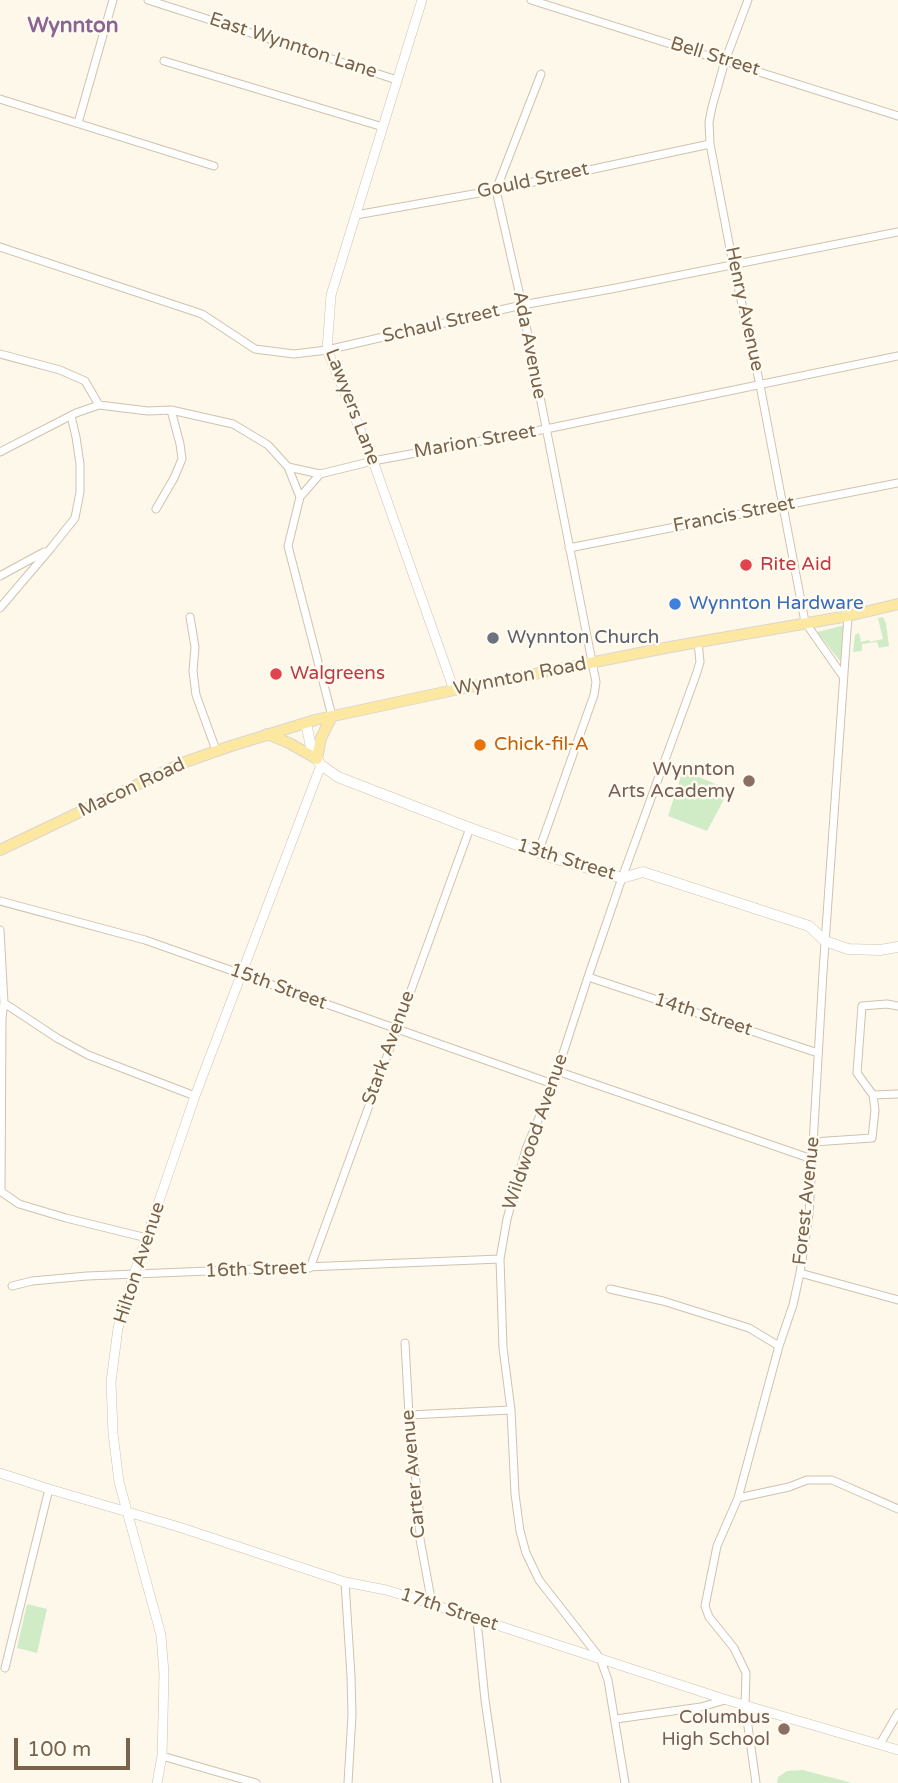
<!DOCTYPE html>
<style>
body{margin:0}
#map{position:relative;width:898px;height:1783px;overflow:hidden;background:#fdf8e9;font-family:"Varela Round",sans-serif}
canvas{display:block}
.scale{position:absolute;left:14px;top:1738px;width:116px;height:32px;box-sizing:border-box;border:4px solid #79634b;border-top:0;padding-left:9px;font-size:21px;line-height:24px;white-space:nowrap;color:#79634b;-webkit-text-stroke:5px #fffbf0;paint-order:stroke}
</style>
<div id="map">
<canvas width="898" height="1783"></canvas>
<div class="scale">100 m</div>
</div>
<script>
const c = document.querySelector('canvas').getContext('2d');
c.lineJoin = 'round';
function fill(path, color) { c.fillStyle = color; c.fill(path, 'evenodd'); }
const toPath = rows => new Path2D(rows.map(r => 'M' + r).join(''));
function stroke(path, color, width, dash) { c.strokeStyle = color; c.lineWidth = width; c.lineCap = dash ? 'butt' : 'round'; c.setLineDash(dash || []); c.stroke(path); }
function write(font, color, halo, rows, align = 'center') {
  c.font = font + ' "Varela Round",sans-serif'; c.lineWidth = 5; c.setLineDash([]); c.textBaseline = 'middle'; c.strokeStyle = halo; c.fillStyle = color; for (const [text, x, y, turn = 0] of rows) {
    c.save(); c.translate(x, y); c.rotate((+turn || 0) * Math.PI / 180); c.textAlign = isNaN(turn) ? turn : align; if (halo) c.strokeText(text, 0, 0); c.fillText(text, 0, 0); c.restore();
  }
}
fill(toPath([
 [883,617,886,623,889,646,879,648,877,642,862,644,862,651,853,652,855,635,859,633,861,642,869,640,870,642,883,639,878,618],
 [841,626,845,626,842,660,840,661,817,632],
 [683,770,729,790,707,831,668,816],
 [27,1604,47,1609,37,1653,17,1648],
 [803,1770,852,1783,777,1783,778,1777,787,1771]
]), '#d0ecc7');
const minor = toPath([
 [148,0,397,80],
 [531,0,898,116],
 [748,0,725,61,712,107,709,122,710,144,733,264,760,385,805,622,842,675],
 [164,61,383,127],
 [0,99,214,166],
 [78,123,113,0],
 [356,215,496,190,710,144],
 [0,247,202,314,255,349,294,354,327,350,522,305,611,289,898,232],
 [0,354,60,370,85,381,99,405,148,411,171,410,233,424,268,445,288,467,320,474,373,461,546,429,898,356],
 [0,452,76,413,99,405],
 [288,467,300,497],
 [320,474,300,497,288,546,332,716],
 [156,509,174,478,182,459,180,444,171,410],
 [569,548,898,483],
 [0,576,44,552],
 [0,608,51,548,75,518,80,492,80,464,76,437,71,416],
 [190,617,195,647,193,671,196,695,216,750],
 [538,853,594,695,596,682,522,305,496,190,541,74],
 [0,901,145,940,553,1084],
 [0,930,4,1003,2,1018,0,1021],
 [588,977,818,1053],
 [4,1003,57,1038,88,1055,195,1096],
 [898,1006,887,1004,862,1006,857,1073,873,1095,898,1094],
 [557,1071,812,1159],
 [813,1142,872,1138,875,1110,873,1095],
 [0,1191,19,1204,66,1218,147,1238],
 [1,1192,2,1018],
 [310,1268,470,828],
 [800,1273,898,1300],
 [12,1286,32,1281,87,1276,500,1259],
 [610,1289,663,1301,749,1328,779,1346],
 [405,1343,409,1415,419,1510,420,1539,432,1604],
 [409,1415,511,1410],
 [738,1498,789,1487,807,1480,832,1480,898,1509],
 [345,1582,351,1676,352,1715,348,1783],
 [477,1620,485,1700,497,1783],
 [5,1668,49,1489],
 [616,1719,701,1707,725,1700],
 [880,1744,898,1713],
 [162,1756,256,1783],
 [625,1783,608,1680,600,1658,539,1580,526,1553,520,1531,515,1494,511,1410,503,1348,500,1259,507,1219,526,1149,553,1084,588,977,622,878,696,675,700,662,698,642],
 [756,1783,745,1705,746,1673,734,1648,709,1617,705,1606,717,1546,738,1498,779,1346,793,1305,800,1273,809,1214,823,972,848,616]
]);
const tertiary = toPath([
 [422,0,331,295,327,350,373,461,454,690],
 [0,1473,49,1489,179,1527,345,1582,386,1590,432,1604,727,1700,898,1750],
 [157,1783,162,1756,163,1717,164,1673,161,1635,119,1482,113,1433,111,1382,118,1328,134,1274,195,1096,321,765]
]);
const secondary = toPath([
 [306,723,312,752,321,765,338,777,470,828,553,858,622,878,643,872,809,926,825,941,848,949,880,950,898,947]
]);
const primary = toPath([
 [267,734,289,743,317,759,321,738,332,716],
 [0,850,185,762,231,746,315,720,454,690,670,647,848,616,898,604]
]);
stroke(minor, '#d0c2ae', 9);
stroke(tertiary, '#d0c2ae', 10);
stroke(secondary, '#d3c3ac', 11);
stroke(primary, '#dcd6d0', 12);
stroke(minor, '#fff', 7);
stroke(tertiary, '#fff', 9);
stroke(secondary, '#fff', 10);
stroke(primary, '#fce8a1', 10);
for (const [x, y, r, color] of [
 [746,565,7,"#e0444e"],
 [675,604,7,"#3f7fe0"],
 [493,638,7,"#6b7280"],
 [276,674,7,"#e0444e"],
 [480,745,7,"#e8710a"],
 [749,781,7,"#8d6e63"],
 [784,1729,7,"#8d6e63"]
]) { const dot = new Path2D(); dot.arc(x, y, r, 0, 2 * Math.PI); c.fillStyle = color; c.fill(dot); stroke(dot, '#fffbf0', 2.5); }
write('19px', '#79634b', '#fffbf0', [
 ["East Wynnton Lane",293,46,18],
 ["Bell Street",715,57,17],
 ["Gould Street",533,181,-12],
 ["Henry Avenue",744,309,78],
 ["Schaul Street",441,324,-13],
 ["Ada Avenue",529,345,79],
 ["Lawyers Lane",352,407,69],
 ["Marion Street",475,442,-10],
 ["Francis Street",734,515,-11],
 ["Wynnton Road",520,677,-11],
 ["Macon Road",132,788,-25],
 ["13th Street",566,860,17],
 ["15th Street",278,987,20],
 ["14th Street",703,1015,18],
 ["Stark Avenue",389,1048,-70],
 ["Wildwood Avenue",536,1132,-71],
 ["Forest Avenue",807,1201,-84],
 ["Hilton Avenue",140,1263,-72],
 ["16th Street",256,1270,-2],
 ["Carter Avenue",414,1474,-95],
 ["17th Street",449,1610,18]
]);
write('19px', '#be3a42', '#fffbf0', [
 ["Rite Aid",760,565],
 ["Walgreens",290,674]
], 'left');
write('19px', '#366cbe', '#fffbf0', [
 ["Wynnton Hardware",689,604]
], 'left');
write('19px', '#5b616d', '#fffbf0', [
 ["Wynnton Church",507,638]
], 'left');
write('19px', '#c56008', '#fffbf0', [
 ["Chick-fil-A",494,745]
], 'left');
write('19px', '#785e54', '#fffbf0', [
 ["Wynnton",735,770],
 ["Arts Academy",735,792],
 ["Columbus",770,1718],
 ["High School",770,1740]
], 'right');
write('bold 21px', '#8c6494', '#fffbf0', [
 ["Wynnton",73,26]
]);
</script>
